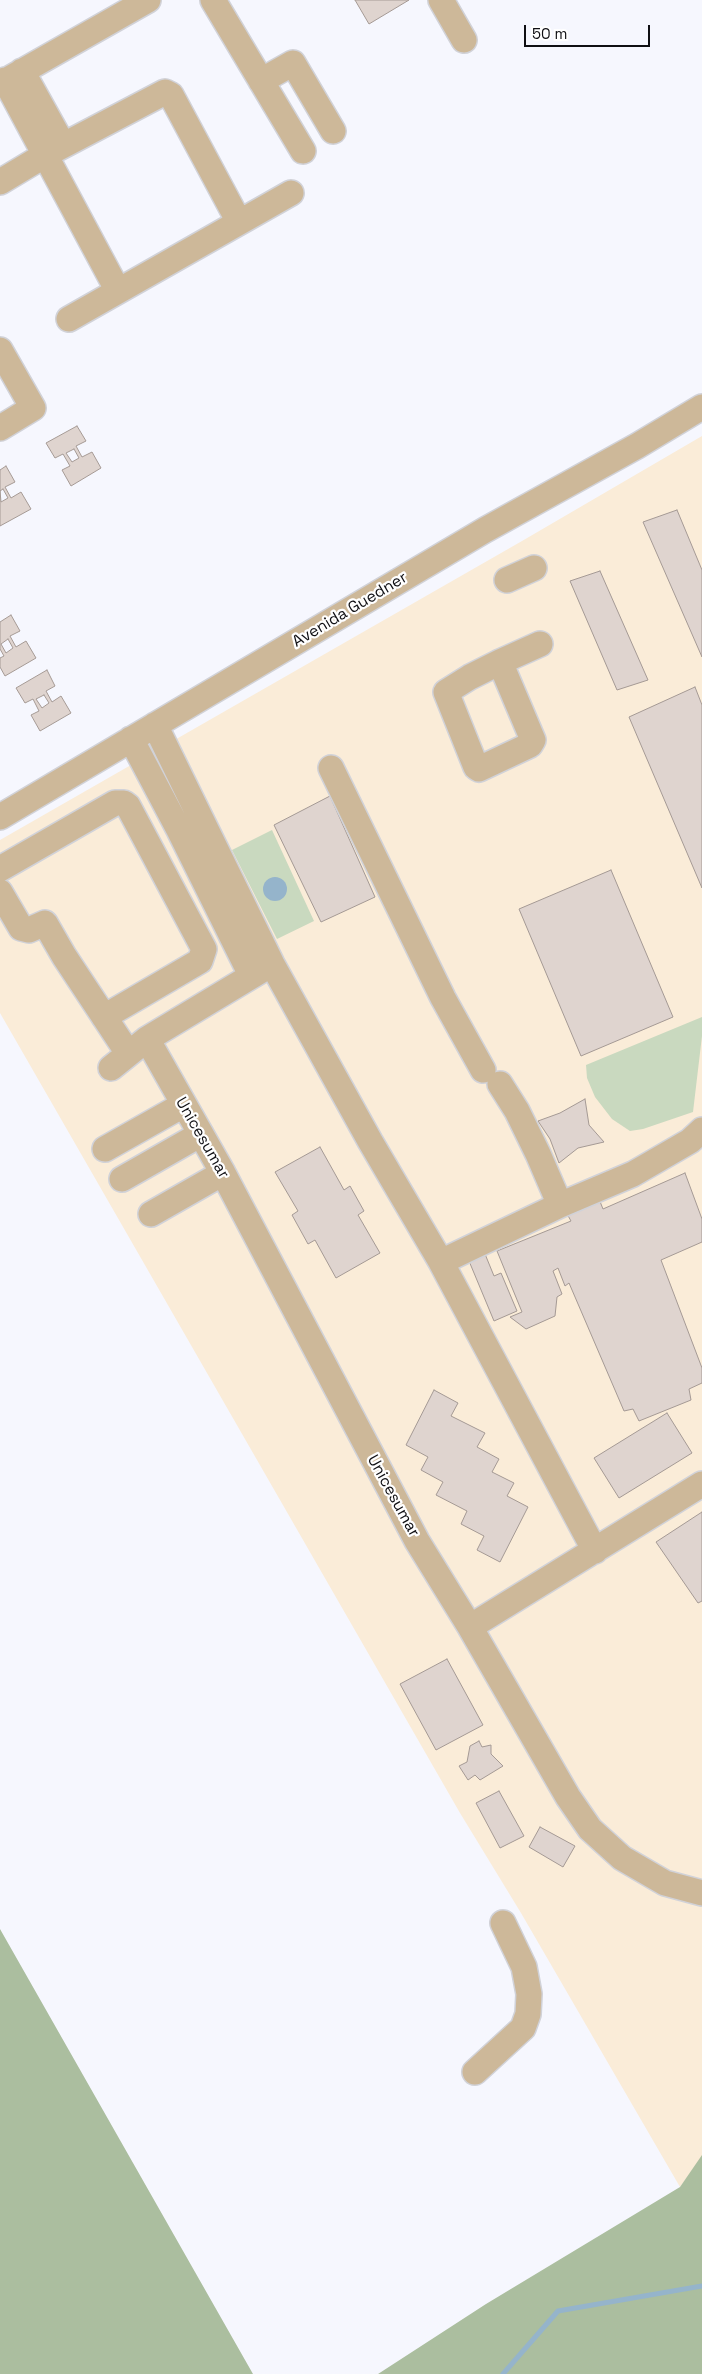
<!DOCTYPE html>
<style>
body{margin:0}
#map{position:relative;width:702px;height:2374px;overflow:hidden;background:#f6f7fe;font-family:"Space Grotesk",sans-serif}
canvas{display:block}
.scale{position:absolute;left:524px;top:25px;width:126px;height:22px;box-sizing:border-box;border:2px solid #0f0f13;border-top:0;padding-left:6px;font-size:15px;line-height:18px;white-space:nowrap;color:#0f0f13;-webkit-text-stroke:4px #fff;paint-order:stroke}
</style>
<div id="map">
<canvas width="702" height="2374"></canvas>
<div class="scale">50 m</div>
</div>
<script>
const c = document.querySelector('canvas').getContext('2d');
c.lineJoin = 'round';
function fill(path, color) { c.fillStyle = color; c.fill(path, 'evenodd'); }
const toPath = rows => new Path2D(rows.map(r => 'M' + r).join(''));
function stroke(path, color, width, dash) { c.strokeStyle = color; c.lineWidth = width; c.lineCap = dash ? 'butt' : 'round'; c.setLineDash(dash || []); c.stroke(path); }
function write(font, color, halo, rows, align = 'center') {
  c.font = font + ' "Space Grotesk",sans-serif'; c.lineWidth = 4.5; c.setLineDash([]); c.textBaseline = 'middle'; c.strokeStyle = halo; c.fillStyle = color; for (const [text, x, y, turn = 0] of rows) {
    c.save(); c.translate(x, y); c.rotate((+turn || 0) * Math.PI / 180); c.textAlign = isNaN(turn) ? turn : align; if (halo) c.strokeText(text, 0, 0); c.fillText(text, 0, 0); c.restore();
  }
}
fill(toPath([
 [702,436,702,2158,680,2187,521,1913,460,1813,0,1013,0,840,522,541]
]), '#faecd8');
fill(toPath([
 [272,830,314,921,277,939,232,850],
 [702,1017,702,1036,693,1112,643,1129,630,1131,612,1119,595,1097,587,1078,586,1065]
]), '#c9d9bf');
fill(toPath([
 [0,1929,253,2374,0,2374],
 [702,2155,702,2374,378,2374,486,2304,680,2187]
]), '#abbe9f');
fill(toPath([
 '263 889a12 12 0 1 1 24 0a12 12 0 1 1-24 0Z'
]), '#95b4cb');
stroke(toPath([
 [503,2374,558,2311,702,2286]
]), '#95b4cb', 5);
const building = toPath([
 [355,0,409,0,369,24,355,0],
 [77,426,86,441,76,446,82,457,92,452,101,468,71,486,62,470,70,466,63,454,55,458,46,443,77,426],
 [74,449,79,458,72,462,66,453,74,449],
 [6,466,15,482,5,487,11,498,21,492,31,509,0,526,0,470,6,466],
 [3,489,8,498,1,502,0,491,3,489],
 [677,510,702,570,702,657,643,522,677,510],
 [600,571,648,680,617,690,570,581,600,571],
 [11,615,20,631,10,636,16,647,26,641,36,658,5,676,0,667,0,658,4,656,0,649,0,622,11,615],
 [8,639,13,648,6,653,1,644,8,639],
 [47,670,55,686,46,691,52,702,61,696,71,713,40,731,31,715,39,711,33,699,25,703,16,688,47,670],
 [695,687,702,705,702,888,629,717,695,687],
 [44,695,49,703,42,708,36,699,44,695],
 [330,796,375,897,321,922,274,825,330,796],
 [611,870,673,1017,581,1056,519,909,611,870],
 [585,1099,589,1125,604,1142,578,1148,559,1163,550,1139,538,1121,560,1113,585,1099],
 [320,1147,344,1190,350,1186,364,1211,358,1215,380,1253,336,1278,315,1240,308,1244,292,1215,298,1211,275,1172,320,1147],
 [685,1173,702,1219,702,1242,661,1260,702,1368,702,1383,689,1389,691,1400,639,1421,633,1409,624,1411,569,1283,565,1286,558,1268,553,1271,562,1294,557,1297,555,1316,526,1329,510,1317,522,1312,497,1251,571,1221,566,1212,599,1199,603,1209,685,1173],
 [485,1254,494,1276,501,1273,517,1311,494,1321,469,1261,485,1254],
 [434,1390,458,1403,451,1416,485,1433,477,1447,499,1459,492,1472,514,1483,507,1496,528,1507,500,1562,477,1550,484,1536,461,1524,467,1511,436,1495,443,1482,421,1470,428,1457,406,1445,434,1390],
 [667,1413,692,1453,619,1498,594,1458,667,1413],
 [702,1512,702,1601,698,1603,656,1542,702,1512],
 [447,1659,483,1725,436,1750,400,1684,447,1659],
 [479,1741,482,1747,491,1745,491,1754,503,1766,480,1780,475,1775,468,1780,459,1766,467,1762,470,1746,479,1741],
 [499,1791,524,1836,500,1848,476,1803,499,1791],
 [540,1827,575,1846,563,1867,529,1847,540,1827]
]);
fill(building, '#dfd4cf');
stroke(building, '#a59a95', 1);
const minor = toPath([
 [213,0,303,151],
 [441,0,464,40],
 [22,71,63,145],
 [5,80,118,291],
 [261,81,293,63,333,131],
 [0,84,148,0],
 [0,182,45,155,165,92,171,95,239,222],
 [69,319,291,193],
 [0,350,33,408,0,428],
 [507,580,534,568],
 [500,662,533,740,530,745,479,769,476,767,446,692,470,677,500,662,540,644],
 [155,725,272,964,370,1141,441,1262,595,1551],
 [131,739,179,830,251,975],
 [331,768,443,998,483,1070],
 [0,817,485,530,637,446,702,407],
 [0,869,115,803,124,803,128,806,204,949,200,961,104,1017],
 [0,892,21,928,29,930,45,923,64,956,128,1053],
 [147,1039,223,1173,417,1541,470,1627,568,1797,590,1829,622,1858,665,1883,702,1893],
 [111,1068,147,1039,265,968],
 [500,1084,517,1111,538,1154,560,1205],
 [105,1149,183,1105],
 [122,1179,201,1134],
 [151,1214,223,1173],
 [441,1262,560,1205,633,1174,690,1141,702,1130],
 [470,1627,702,1484],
 [475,2072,523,2028,528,2014,529,1994,524,1967,503,1923]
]);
stroke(minor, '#d1d2d8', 28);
stroke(minor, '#cdb899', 25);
write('16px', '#0f0f13', '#fff', [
 ["Avenida Guedner",350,610,-31],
 ["Unicesumar",202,1138,60],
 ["Unicesumar",393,1496,61]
]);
</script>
